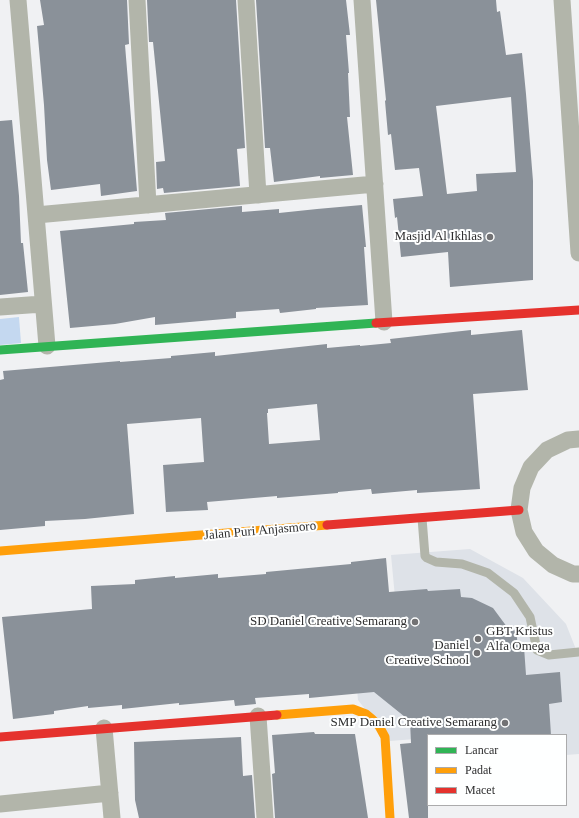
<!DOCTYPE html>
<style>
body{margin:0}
#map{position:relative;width:579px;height:818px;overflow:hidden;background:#f0f1f3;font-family:"Times New Roman",serif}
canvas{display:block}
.legend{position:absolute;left:427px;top:734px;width:140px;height:72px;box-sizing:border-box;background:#feffff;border:1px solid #ababac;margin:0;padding:5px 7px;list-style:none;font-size:12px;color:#2e2e2f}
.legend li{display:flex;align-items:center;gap:8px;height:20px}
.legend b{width:20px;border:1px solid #ababac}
</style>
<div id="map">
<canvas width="579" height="818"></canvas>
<ul class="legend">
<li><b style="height:5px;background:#30b455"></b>Lancar</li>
<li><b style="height:5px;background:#ff9f0a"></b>Padat</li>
<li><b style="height:5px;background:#e5322d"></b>Macet</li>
</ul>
</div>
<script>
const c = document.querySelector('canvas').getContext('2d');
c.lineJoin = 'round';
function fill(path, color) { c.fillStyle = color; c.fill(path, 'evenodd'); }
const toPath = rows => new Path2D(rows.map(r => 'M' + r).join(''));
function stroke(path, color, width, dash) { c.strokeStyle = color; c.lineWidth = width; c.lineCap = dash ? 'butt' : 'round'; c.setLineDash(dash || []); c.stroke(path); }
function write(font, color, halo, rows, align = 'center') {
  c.font = font + ' "Times New Roman",serif'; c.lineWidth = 4; c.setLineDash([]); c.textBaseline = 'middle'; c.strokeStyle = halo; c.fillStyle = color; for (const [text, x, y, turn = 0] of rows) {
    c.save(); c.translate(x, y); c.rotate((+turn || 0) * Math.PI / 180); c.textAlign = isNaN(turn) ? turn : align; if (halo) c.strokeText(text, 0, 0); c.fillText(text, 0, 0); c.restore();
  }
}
fill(toPath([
 [470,549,523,578,566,624,579,657,579,754,566,755,566,735,428,735,428,738,390,741,358,700,354,655,400,650,391,555]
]), '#dee2e8');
fill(toPath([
 [19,317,21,343,0,345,0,319]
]), '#c4d8f0');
fill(toPath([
 [40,0,127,0,129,44,125,45,137,191,101,196,100,184,51,190,47,160,44,105,37,26,44,25],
 [147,0,236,0,245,148,237,149,240,186,164,193,163,188,157,189,156,162,165,161,153,42,149,42],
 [256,0,346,0,350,35,346,35,349,73,348,73,350,117,347,117,353,175,320,178,320,176,274,182,270,148,265,148],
 [376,0,496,0,497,12,500,11,506,55,522,53,526,94,533,181,533,280,450,287,448,252,401,257,397,217,395,218,393,199,423,196,419,168,395,170,391,134,388,135,385,101,386,100],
 [511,97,516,172,476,174,477,191,447,194,436,106],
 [12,120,19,196,21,243,23,243,28,292,0,295,0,121],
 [362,205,366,247,364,247,368,305,316,308,316,309,280,313,279,309,236,312,236,318,155,325,155,317,115,324,70,328,60,231,134,224,134,222,166,220,165,213,242,206,242,212,279,209,279,213,317,209],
 [471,330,471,335,522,330,528,390,473,394,480,489,417,493,417,490,372,494,371,489,338,492,338,493,277,498,277,496,207,502,208,510,166,512,163,465,204,462,201,418,127,424,134,514,85,519,45,521,45,526,0,530,0,380,4,379,3,371,120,361,120,362,171,358,171,356,215,352,215,356,327,344,327,348,360,345,360,346,391,343,390,339],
 [317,404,320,440,269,444,267,413,268,413,268,409],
 [386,558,389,592,427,589,428,591,460,589,461,597,472,598,493,608,510,631,516,630,518,647,524,647,526,675,560,672,562,702,549,704,551,735,428,735,428,818,409,818,400,744,411,743,410,721,374,692,309,698,309,694,255,698,256,704,235,706,234,700,179,705,179,703,122,709,122,705,88,708,88,706,54,711,54,714,13,719,2,617,92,609,91,586,135,584,135,580,175,576,175,578,218,574,218,578,266,574,266,572,351,564,351,562],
 [314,732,315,734,355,734,368,818,275,818,272,774,275,773,272,735],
 [241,737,243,776,252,775,255,818,139,818,135,800,134,742]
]), '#8a9199');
stroke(toPath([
 [422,518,425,556,427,558,436,562,462,564,488,573,514,593,530,617,537,650,549,655,579,652]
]), '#b2b5aa', 9);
stroke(toPath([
 [18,0,47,346],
 [137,0,148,205],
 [246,0,258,195],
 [362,0,384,322],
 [562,0,579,253],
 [36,215,375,184],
 [0,307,43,304],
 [579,439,568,440,547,450,531,467,522,488,519,510,524,532,536,551,553,565,573,574,579,574],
 [258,716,265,818],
 [104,728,112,818],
 [0,804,110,793]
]), '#b2b5aa', 17);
stroke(toPath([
 [0,350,376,323]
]), '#30b455', 9);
stroke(toPath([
 [0,551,327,525],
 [277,715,353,709,366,714,372,719,379,726,385,737,390,818]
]), '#ff9f0a', 9);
stroke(toPath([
 [376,323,579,310],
 [327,525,519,510],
 [0,737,277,715]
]), '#e5322d', 9);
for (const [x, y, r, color] of [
 [490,237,4,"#727274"],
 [415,622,4,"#727274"],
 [478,639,4,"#727274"],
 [477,653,4,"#727274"],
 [505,723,4,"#727274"]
]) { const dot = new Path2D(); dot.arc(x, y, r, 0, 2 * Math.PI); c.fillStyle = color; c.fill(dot); stroke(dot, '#feffff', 1.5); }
write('13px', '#2e2e2f', '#feffff', [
 ["Masjid Al Ikhlas",482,237],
 ["SD Daniel Creative Semarang",407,622],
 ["GBT Kristus",486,632,"left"],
 ["Alfa Omega",486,647,"left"],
 ["Daniel",469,646],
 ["Creative School",469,661],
 ["SMP Daniel Creative Semarang",497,723]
], 'right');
write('13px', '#2e2e2f', '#feffff', [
 ["Jalan Puri Anjasmoro",260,531,-5]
]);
</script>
